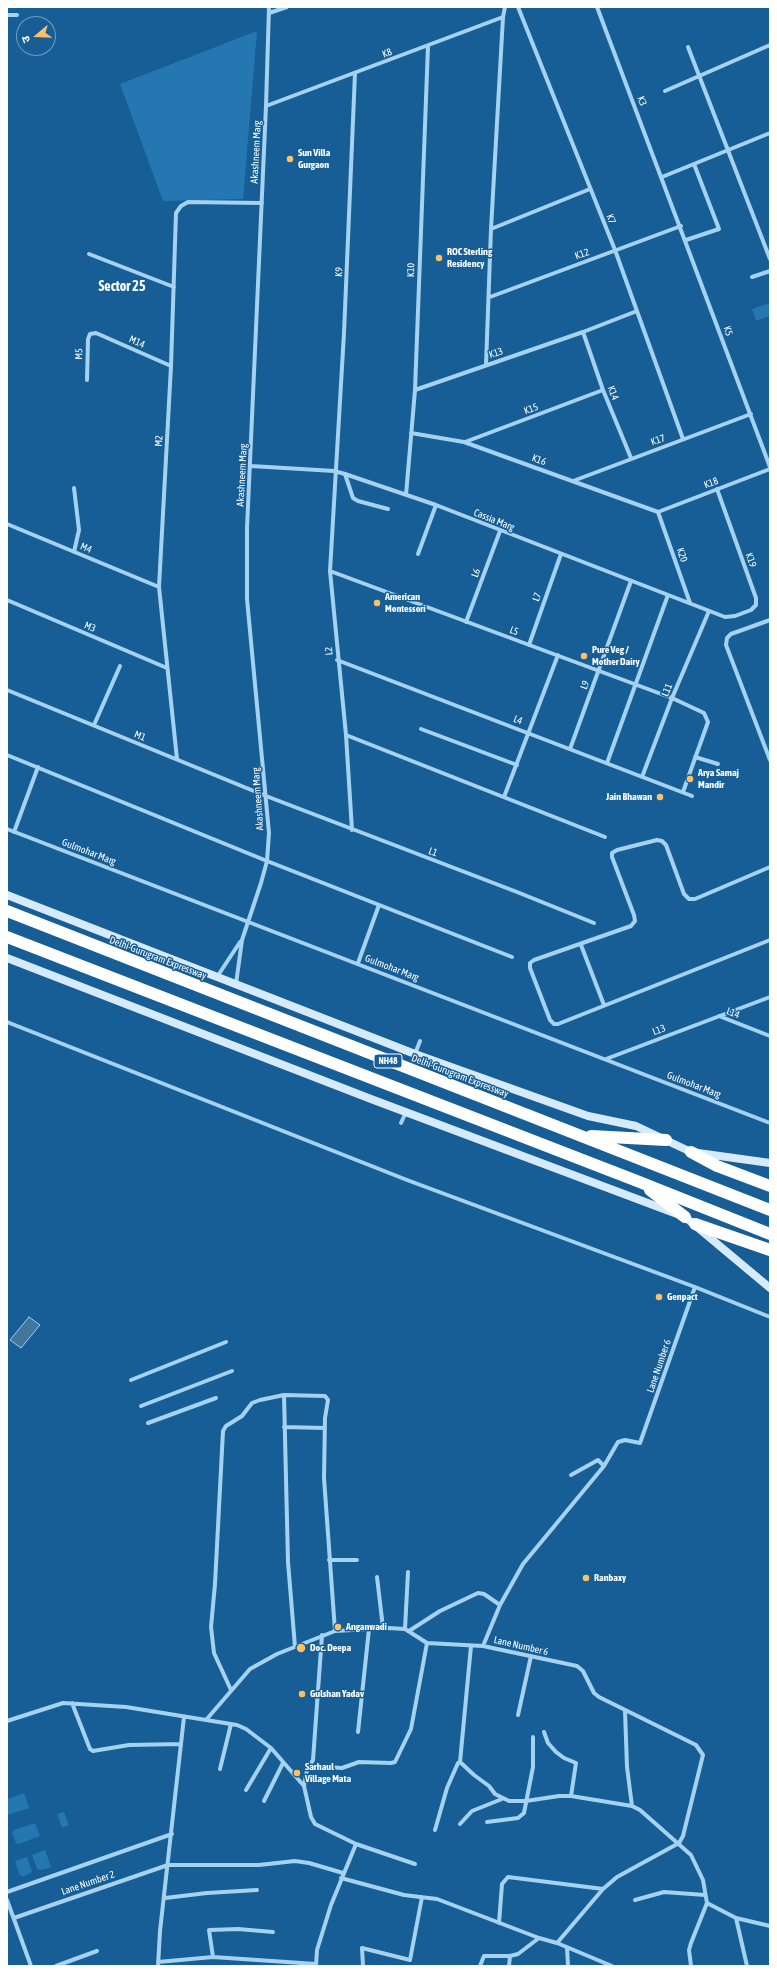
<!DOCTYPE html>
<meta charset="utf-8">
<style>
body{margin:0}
#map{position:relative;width:777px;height:1973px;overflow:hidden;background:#165e95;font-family:"Asap Condensed","Noto Sans Devanagari",sans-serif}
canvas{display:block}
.frame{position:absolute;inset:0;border:8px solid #fff;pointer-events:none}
.north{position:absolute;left:16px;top:16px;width:40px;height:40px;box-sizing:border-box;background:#165e95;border:1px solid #739ebf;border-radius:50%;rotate:251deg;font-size:11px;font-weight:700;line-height:16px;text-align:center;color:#fff}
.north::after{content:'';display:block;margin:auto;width:14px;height:18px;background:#ffbf67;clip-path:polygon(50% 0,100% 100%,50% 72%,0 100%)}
</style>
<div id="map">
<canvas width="777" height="1973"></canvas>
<div class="frame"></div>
<div class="north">उ</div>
</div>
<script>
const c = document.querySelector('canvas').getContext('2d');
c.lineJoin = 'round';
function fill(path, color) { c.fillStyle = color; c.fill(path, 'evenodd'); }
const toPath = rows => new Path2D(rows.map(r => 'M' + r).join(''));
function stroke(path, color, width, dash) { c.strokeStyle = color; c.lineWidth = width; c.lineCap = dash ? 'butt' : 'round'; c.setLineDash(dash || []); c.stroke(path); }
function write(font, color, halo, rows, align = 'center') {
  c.font = font + ' "Asap Condensed",sans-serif'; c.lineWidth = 3; c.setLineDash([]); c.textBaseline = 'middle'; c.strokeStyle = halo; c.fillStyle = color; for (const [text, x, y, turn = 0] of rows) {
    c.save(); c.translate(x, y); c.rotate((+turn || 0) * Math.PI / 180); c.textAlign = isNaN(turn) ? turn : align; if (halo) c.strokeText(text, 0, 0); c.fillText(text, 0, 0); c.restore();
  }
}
fill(toPath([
 [257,31,243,199,163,201,120,84],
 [770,303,770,316,756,321,752,309],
 [24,1793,29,1808,7,1815,7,1799],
 [64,1812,69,1825,62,1828,57,1814],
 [35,1823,40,1836,19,1844,16,1843,12,1833,14,1830],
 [45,1850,51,1867,42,1870,37,1869,32,1855],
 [27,1857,32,1872,23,1877,22,1875,20,1876,15,1861]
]), '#2577b1');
const water = toPath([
 [29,1317,40,1325,21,1348,10,1340,29,1317]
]);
fill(water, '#43769d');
stroke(water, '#99cff4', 1);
stroke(toPath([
 [518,7,615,250,683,439],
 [597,7,770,467],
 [269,13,287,7],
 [7,15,17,15],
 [688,47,770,259],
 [665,91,770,45],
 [266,106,503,17,505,7],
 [662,177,770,133],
 [491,229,590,189],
 [686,240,719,229,694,164],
 [89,254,174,287],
 [752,277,770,271],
 [490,297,681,226],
 [583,332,603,390,631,458],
 [486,365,491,229,503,17],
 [87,380,88,339,90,334,96,333,171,366],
 [415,390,583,332,637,311],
 [411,433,464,442,658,512],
 [465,442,603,390],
 [251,466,334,471,345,474,436,505,725,617,735,616,751,610,756,605,756,598,717,489],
 [345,474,353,498,358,501,388,509],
 [573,481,751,414],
 [74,488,79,530,74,552],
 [406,495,415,390,428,46],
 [658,512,770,469],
 [658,512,690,603],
 [7,524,159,587],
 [418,554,436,505],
 [330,571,672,698,704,713,708,722,683,792],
 [7,600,167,668],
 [770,620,731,634,727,638,726,645,770,760],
 [466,622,500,531],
 [529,645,561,554],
 [337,660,692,796],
 [7,690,266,796,517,892,594,923],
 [94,725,120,666],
 [421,729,517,765],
 [346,735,605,837],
 [570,749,631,581],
 [7,755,267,861,512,957],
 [695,757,718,764],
 [177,759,159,587,171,366,176,213,181,206,188,202,262,203],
 [607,763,668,595],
 [642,777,672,698,709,611],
 [504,797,558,655],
 [7,829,770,1123],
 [352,830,346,735,330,571,344,333,355,73],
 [14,832,38,767],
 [770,867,695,899,689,899,684,894,666,845,662,841,657,840,617,850,612,853,612,857,634,915,635,921,631,926,534,960,530,963,530,968,550,1020,554,1024,558,1024,770,940],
 [581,945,604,1005],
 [358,963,379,905],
 [217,977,240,942],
 [236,984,242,940,261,883,267,861,269,833,247,599,247,528,266,106,269,7],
 [719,1016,770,1036],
 [7,1022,407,1180,695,1287,770,1317],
 [415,1054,420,1041],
 [606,1059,770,997],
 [401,1123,406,1112],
 [131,1380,226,1342],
 [284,1395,288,1562,295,1647],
 [141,1406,232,1371],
 [148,1423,216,1398],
 [284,1427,325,1428],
 [571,1475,598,1460,604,1466],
 [329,1560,357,1560],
 [377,1577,383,1628],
 [405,1629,408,1572],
 [409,1631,440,1611,478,1593,484,1594,500,1605],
 [483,1646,500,1605,523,1564,604,1466,618,1442,625,1440,640,1443,695,1287],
 [231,1690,214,1653,211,1627,215,1584,223,1431,226,1426,242,1416,252,1403,260,1400,284,1395,325,1396,328,1400,325,1418,324,1478,335,1631],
 [72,1703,90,1749,93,1751,129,1745,181,1744],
 [625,1711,627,1767,632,1806],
 [518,1715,531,1656],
 [206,1720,250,1669,277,1654,335,1631,388,1628,405,1629,427,1643,483,1646,577,1666,583,1671,594,1693,599,1697,696,1745,703,1755,683,1836,679,1843,617,1877,603,1889,557,1943],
 [7,1721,63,1703,126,1707,237,1725,246,1729,271,1748,304,1786,311,1817,315,1824,356,1844,415,1864],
 [358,1732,369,1629],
 [544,1732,548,1743,556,1752,564,1758,576,1763,571,1796],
 [460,1762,474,1775,489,1786,495,1794,509,1801,526,1801,559,1796,571,1796,632,1806,640,1810,691,1855,703,1880,707,1903,736,1918,770,1926],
 [310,1766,342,1768,359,1762,391,1763,395,1762,411,1729,427,1643],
 [220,1769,231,1724],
 [304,1786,307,1770,313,1760,322,1635],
 [246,1790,271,1748],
 [264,1801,283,1763],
 [487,1822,518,1818,524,1813,533,1767,533,1737],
 [460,1824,472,1811,502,1799],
 [435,1830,447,1788,458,1763,460,1762,471,1646],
 [341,1878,404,1895,437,1899,539,1938,557,1943,612,1966],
 [7,1892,172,1834],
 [165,1898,207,1893,257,1890],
 [7,1900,31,1966],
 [635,1900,664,1892,705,1895],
 [14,1918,168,1865,259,1865,295,1861,309,1863,343,1873],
 [736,1918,747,1966],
 [499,1923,502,1884,508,1877,603,1889],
 [567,1947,568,1966],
 [213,1957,209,1930,238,1929,273,1932],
 [158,1962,213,1957,316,1964],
 [56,1966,97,1951],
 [158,1966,160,1931,184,1717],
 [316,1966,317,1950,331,1905,356,1844],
 [363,1966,362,1948,410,1960,422,1897],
 [480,1966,484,1956,510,1956,518,1954,539,1938],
 [509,1966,510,1956],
 [691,1966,689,1950,691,1943,707,1903]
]), '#a6d2f1', 4);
stroke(toPath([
 [7,895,415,1054,588,1116,636,1126,691,1152,770,1163],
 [7,958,371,1099,685,1217,770,1288]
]), '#d5ebfc', 8);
stroke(toPath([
 [7,911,770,1210],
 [7,937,637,1181,770,1234],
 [591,1136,666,1140],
 [691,1152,717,1166,770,1186],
 [650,1190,685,1217],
 [695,1224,770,1250]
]), '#fff', 12);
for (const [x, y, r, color] of [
 [290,159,4,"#ffbf67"],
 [439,258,4,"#ffbf67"],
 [377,603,4,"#ffbf67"],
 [584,656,4,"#ffbf67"],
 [690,779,4,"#ffbf67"],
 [660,797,4,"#ffbf67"],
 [659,1297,4,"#ffbf67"],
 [586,1578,4,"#ffbf67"],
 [338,1627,4,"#ffbf67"],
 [301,1648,5,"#ffbf67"],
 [302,1694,4,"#ffbf67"],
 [297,1773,4,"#ffbf67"]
]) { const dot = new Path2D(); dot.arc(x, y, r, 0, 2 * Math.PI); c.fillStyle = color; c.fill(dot); stroke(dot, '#165e95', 1.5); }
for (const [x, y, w] of [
 [388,1061,28]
]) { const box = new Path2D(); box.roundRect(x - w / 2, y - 7, w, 14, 3); c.fillStyle = '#165e95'; c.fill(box); stroke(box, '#fff', 1); }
write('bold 9px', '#fff', null, [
 ["NH48",388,1061]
]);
write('10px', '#fff', '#165e95', [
 ["K8",387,53,-21],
 ["K3",642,101,69],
 ["Akashneem Marg",256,152,-87],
 ["K7",611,219,68],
 ["K12",582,254,-20],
 ["K10",411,270,-88],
 ["K9",339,272,-87],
 ["K5",728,331,70],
 ["M14",137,342,24],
 ["K13",496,353,-19],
 ["M5",79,354,-88],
 ["K14",613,393,68],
 ["K15",531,409,-21],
 ["K17",658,440,-20],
 ["M2",159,441,-87],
 ["K16",539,460,20],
 ["Akashneem Marg",242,475,-87],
 ["K18",711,483,-21],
 ["Cassia Marg",494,520,22],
 ["M4",86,548,23],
 ["K20",682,555,71],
 ["K19",751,560,70],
 ["L6",476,573,-70],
 ["L7",537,597,-70],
 ["M3",90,627,23],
 ["L5",514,631,20],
 ["L2",329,651,-95],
 ["L9",585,685,-70],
 ["L11",667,690,-68],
 ["L4",518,720,21],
 ["M1",140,736,22],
 ["Akashneem Marg",258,799,-94],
 ["Gulmohar Marg",89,852,21],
 ["L1",433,852,21],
 ["Delhi-Gurugram Expressway",158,958,21],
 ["Gulmohar Marg",392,968,21],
 ["L14",733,1013,21],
 ["L13",659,1030,-21],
 ["Delhi-Gurugram Expressway",460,1076,21],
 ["Gulmohar Marg",694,1085,21],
 ["Lane Number 6",659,1366,-71],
 ["Lane Number 6",521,1646,13],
 ["Lane Number 2",88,1883,-19]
]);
write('bold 10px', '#fff', '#165e95', [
 ["Sun Villa",298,153],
 ["Gurgaon",298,165],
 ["ROC Sterling",447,252],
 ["Residency",447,264],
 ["American",385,597],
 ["Montessori",385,609],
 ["Pure Veg /",592,650],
 ["Mother Dairy",592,662],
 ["Arya Samaj",698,773],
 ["Mandir",698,785],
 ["Jain Bhawan",652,797,"right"],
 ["Genpact",667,1297],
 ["Ranbaxy",594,1578],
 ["Anganwadi",346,1627],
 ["Doc. Deepa",310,1648],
 ["Gulshan Yadav",310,1694],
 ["Sarhaul",305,1767],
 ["Village Mata",305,1779]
], 'left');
write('bold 14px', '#fff', '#165e95', [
 ["Sector 25",122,287]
]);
</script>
